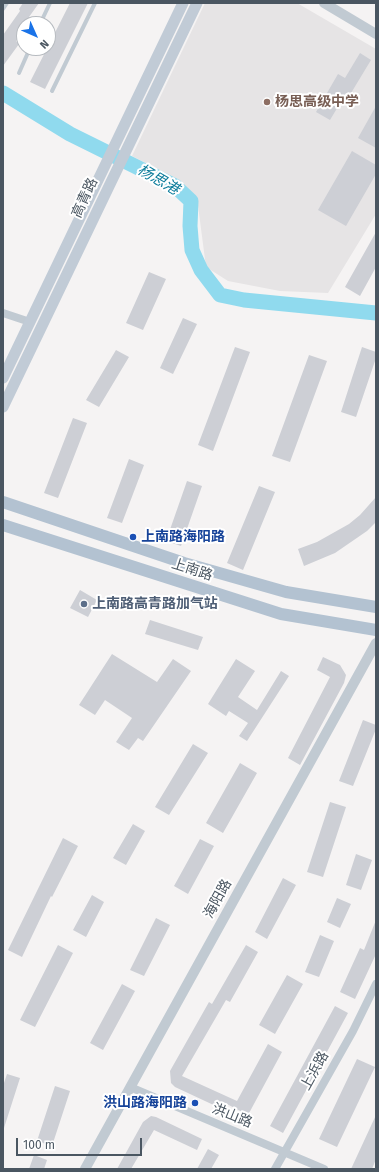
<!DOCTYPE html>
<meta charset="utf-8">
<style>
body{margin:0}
#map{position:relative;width:379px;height:1172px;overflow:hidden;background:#f5f3f3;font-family:"Fira Sans",sans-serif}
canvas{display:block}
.frame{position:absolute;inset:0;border:4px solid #4a5661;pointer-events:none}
.north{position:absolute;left:16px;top:16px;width:40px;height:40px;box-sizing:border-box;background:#fff;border:1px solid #b7bbc0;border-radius:50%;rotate:135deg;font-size:11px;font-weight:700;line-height:16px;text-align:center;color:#4a5661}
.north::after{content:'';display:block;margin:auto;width:14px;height:18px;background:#1a73e8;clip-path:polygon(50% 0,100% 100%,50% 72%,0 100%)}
.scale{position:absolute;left:16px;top:1138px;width:126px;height:18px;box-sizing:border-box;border:2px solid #4a5661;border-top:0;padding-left:5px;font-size:12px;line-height:14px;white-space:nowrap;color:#4a5661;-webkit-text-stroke:3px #fff;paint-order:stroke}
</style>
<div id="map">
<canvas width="379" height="1172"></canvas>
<div class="frame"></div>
<div class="north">N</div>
<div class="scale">100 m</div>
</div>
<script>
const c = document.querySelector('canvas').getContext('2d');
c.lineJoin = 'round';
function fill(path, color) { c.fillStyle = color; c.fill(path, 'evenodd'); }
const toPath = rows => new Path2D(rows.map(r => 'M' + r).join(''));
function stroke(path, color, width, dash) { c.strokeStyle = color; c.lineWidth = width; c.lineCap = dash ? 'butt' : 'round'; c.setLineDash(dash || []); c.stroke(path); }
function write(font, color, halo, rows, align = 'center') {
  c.font = font + ' "Fira Sans","Noto Sans SC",sans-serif'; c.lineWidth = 4; c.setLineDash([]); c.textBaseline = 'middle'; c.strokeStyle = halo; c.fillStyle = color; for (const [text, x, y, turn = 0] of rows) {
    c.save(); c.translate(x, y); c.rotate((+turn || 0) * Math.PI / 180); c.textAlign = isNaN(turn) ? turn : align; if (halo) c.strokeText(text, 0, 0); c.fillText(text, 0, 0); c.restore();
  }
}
fill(toPath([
 [205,3,297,3,376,49,376,214,328,293,280,291,228,281,206,267,197,198,180,181,132,156]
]), '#e6e4e5');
stroke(toPath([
 [3,93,70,134,175,186,191,201,190,226,192,250,201,270,220,295,244,300,376,313]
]), '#90daee', 15);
fill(toPath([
 [23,3,39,3,29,17,32,19,28,24,24,24,24,30,16,41,19,44,3,66,3,35,20,11,19,9],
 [70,3,88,3,45,89,30,82],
 [360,53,371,60,345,103,342,100,330,120,316,112,338,74,345,78],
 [376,106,376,148,358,138],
 [352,151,376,165,376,174,346,226,318,210],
 [376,232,376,267,360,296,345,287],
 [149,272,166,279,143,330,126,323],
 [183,318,197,324,173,374,160,368],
 [235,347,250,352,213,451,198,445],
 [362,347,376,352,376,358,356,417,341,412],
 [116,350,129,357,99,407,86,400],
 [309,355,327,361,290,462,272,456],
 [73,418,87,423,58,498,44,493],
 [129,459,144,465,122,523,107,518],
 [187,481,202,486,181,546,166,541],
 [259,486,275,492,243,570,227,563],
 [376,497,376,522,367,531,335,553,304,566,298,549,317,542,349,524,360,515],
 [80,590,97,600,88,617,70,608],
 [150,620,203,637,198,650,145,634],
 [112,654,157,682,173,659,191,671,143,741,138,738,129,750,116,742,132,718,105,700,95,715,79,705],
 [323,657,340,665,346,675,344,683,300,765,288,758,330,677,317,670],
 [236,659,255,671,238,697,257,710,281,671,289,676,247,741,239,736,248,723,229,711,226,716,208,704],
 [363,720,376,725,376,729,353,786,339,781],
 [193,744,208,753,169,815,155,807],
 [240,763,257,773,223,833,206,823],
 [330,802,346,807,323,877,307,872],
 [133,824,145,831,126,865,113,858],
 [63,838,78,846,52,897,51,896,22,957,8,950],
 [200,839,214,846,188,894,174,886],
 [356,854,372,860,361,890,346,885],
 [283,878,296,885,267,939,255,932],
 [92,895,104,902,86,937,73,930],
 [337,898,351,904,340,928,327,922],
 [156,918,170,925,144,976,130,970],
 [376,920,376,954,355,999,340,992,360,948,364,950],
 [320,935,334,941,319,977,305,972],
 [58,945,73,953,35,1027,20,1020],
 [246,945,258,952,230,1002,226,1000,182,1076,237,1101,268,1044,282,1052,248,1115,223,1102,220,1108,175,1087,171,1083,170,1071,209,1002,212,1004],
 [287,975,303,984,275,1034,259,1025],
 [122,984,135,991,103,1050,90,1043],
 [335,1006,348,1013,283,1133,270,1126],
 [357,1059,375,1067,337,1147,319,1139],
 [7,1074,20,1078,4,1128,3,1128,3,1086],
 [55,1086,70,1091,52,1146,37,1141],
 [376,1115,376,1159,372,1169,351,1169],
 [151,1116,156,1117,202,1139,197,1150,154,1130,131,1169,117,1169,143,1122],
 [208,1149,219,1155,211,1169,197,1169],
 [34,1155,47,1160,44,1169,29,1169]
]), '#cdcfd5');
stroke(toPath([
 [3,9,7,3],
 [40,24,50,3],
 [19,73,30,48],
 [52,91,95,3]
]), '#c1cad2', 4);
stroke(toPath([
 [3,313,30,322],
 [130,1087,324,1169],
 [275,1169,353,1031,376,984]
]), '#c1cad2', 8);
stroke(toPath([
 [324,3,376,34],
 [85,1169,376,643]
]), '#c1cad2', 10);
stroke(toPath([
 [3,378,183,3],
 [3,407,197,3]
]), '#c1cbd6', 11);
stroke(toPath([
 [3,502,184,563,286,592,376,607],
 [3,525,281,614,376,630]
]), '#b3c2d1', 12);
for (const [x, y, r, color] of [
 [267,102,4,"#8d6e63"],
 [133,537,4,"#1a4fb4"],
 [84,604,4,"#5c6f8a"],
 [195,1103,4,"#1a4fb4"]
]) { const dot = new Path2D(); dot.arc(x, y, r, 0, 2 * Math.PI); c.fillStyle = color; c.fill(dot); stroke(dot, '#fff', 1.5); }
write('bold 14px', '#785e54', '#fff', [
 ["杨思高级中学",275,102]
], 'left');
write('14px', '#4a5661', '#fff', [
 ["高青路",85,198,-65],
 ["上南路",192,570,18],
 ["海阳路",218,899,-61],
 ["上浜路",315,1071,-61],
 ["洪山路",232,1116,22]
]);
write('bold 14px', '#164399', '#fff', [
 ["上南路海阳路",141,537],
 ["洪山路海阳路",187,1103,"right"]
], 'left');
write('bold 14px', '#4e5e75', '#fff', [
 ["上南路高青路加气站",92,604]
], 'left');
write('italic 15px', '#0c7c9b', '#fff', [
 ["杨思港",158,180,30]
]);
</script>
